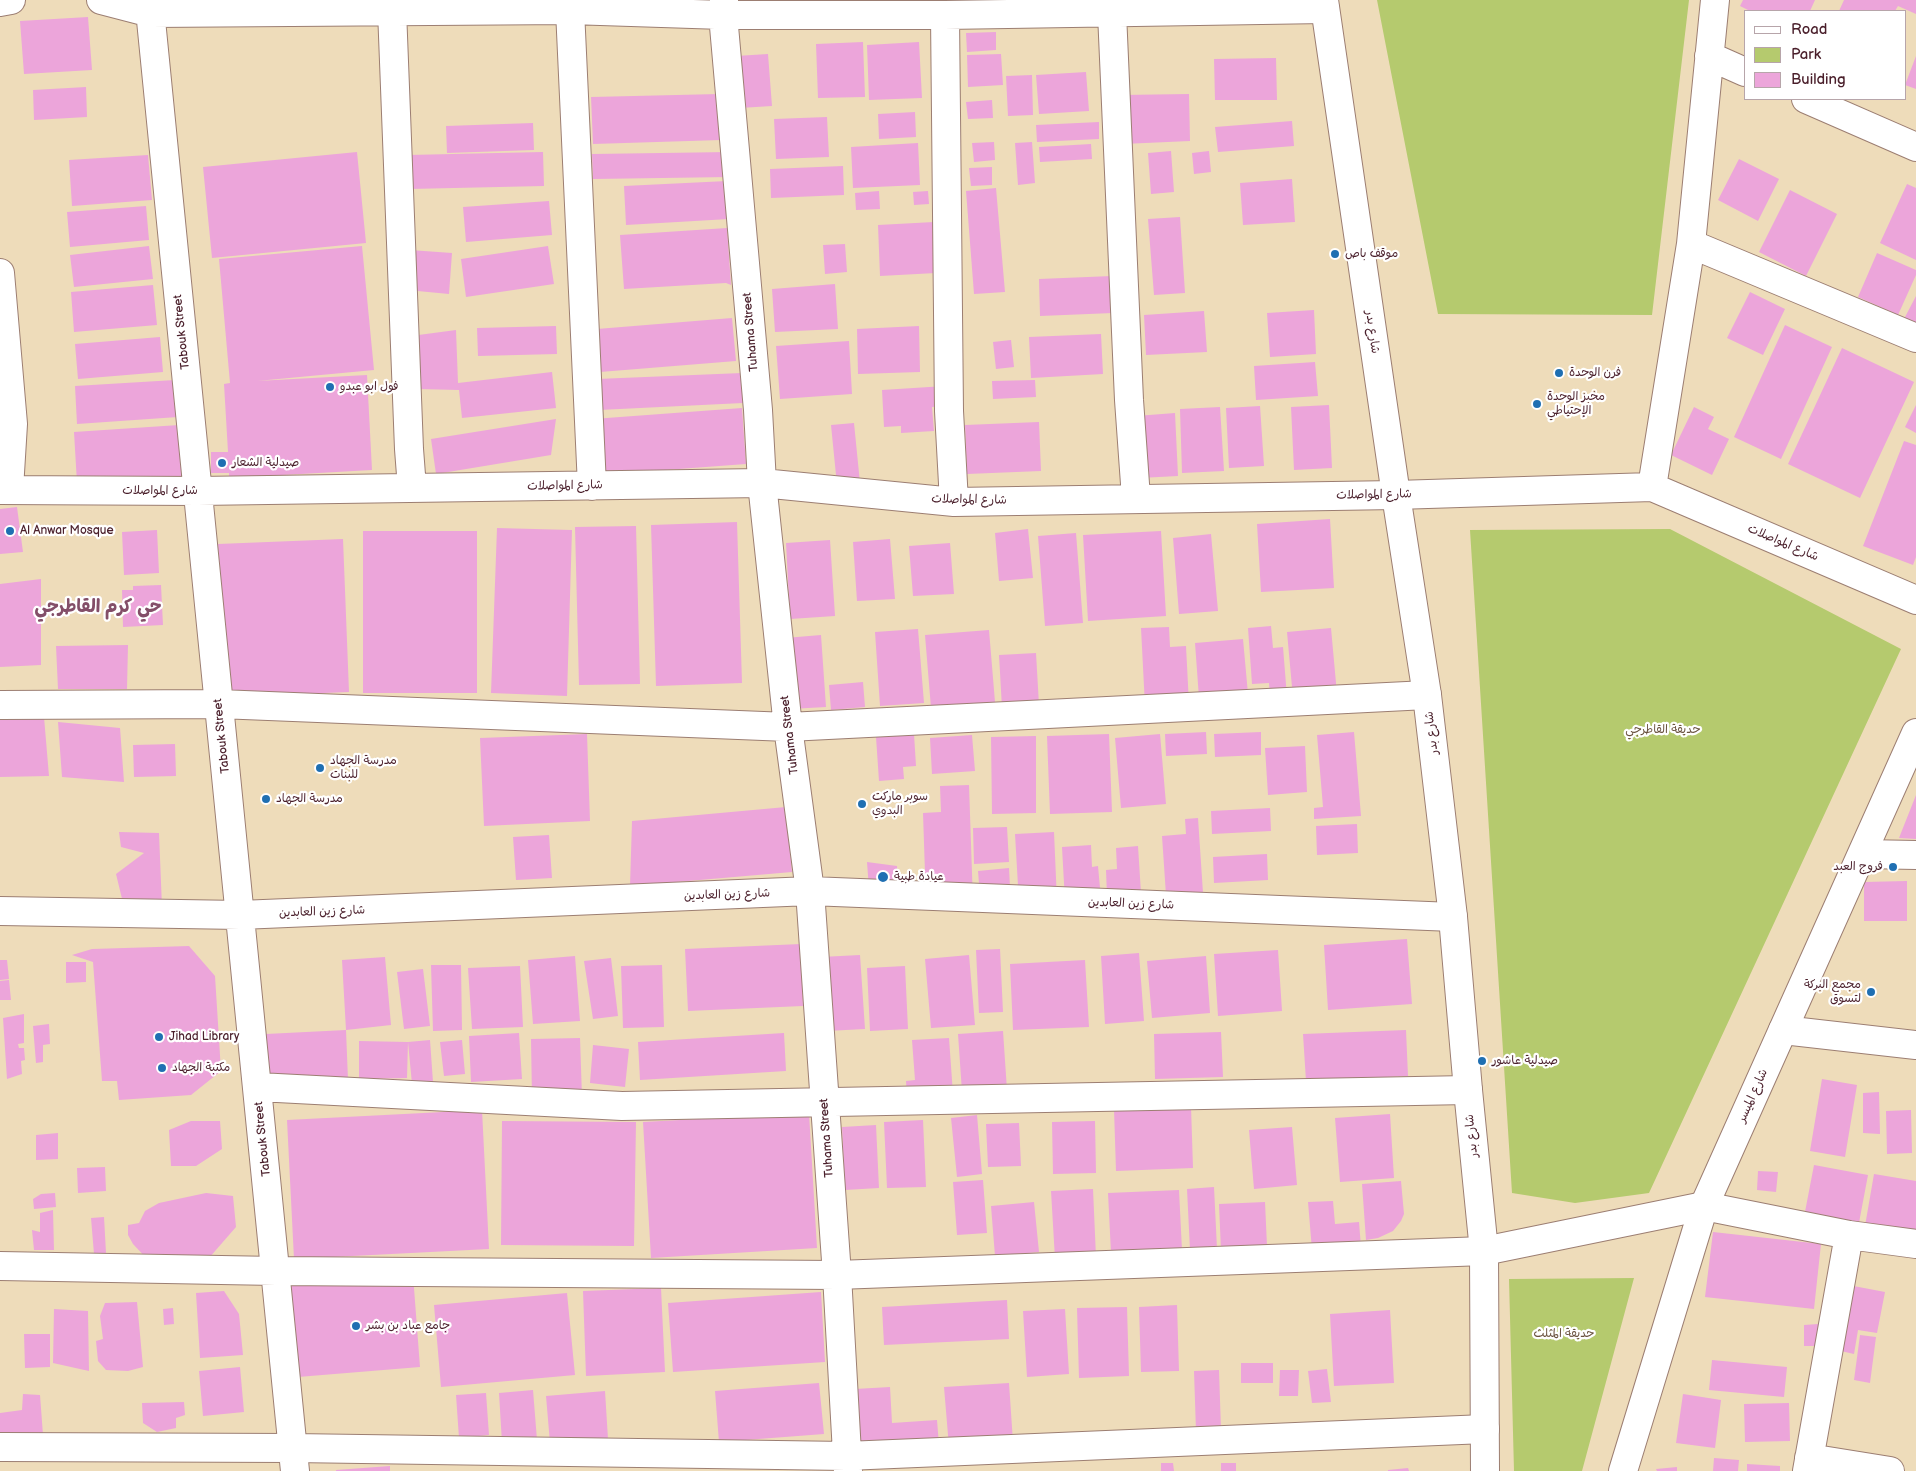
<!DOCTYPE html>
<meta charset="utf-8">
<style>
body{margin:0}
#map{position:relative;width:1916px;height:1471px;overflow:hidden;background:#eedcba;font-family:"Balsamiq Sans",sans-serif}
canvas{display:block}
.legend{position:absolute;left:1744px;top:10px;width:162px;height:90px;box-sizing:border-box;background:#fff;border:1px solid #b7a5aa;margin:0;padding:6px 9px;list-style:none;font-size:15px;color:#4a1f2b}
.legend li{display:flex;align-items:center;gap:10px;height:25px}
.legend b{width:25px;border:1px solid #b7a5aa}
</style>
<div id="map">
<canvas width="1916" height="1471"></canvas>
<ul class="legend">
<li><b style="height:6px;background:#fff"></b>Road</li>
<li><b style="height:14px;background:#b5ca6e"></b>Park</li>
<li><b style="height:14px;background:#eca5da"></b>Building</li>
</ul>
</div>
<script>
const c = document.querySelector('canvas').getContext('2d');
c.lineJoin = 'round';
function fill(path, color) { c.fillStyle = color; c.fill(path, 'evenodd'); }
const toPath = rows => new Path2D(rows.map(r => 'M' + r).join(''));
function stroke(path, color, width, dash) { c.strokeStyle = color; c.lineWidth = width; c.lineCap = dash ? 'butt' : 'round'; c.setLineDash(dash || []); c.stroke(path); }
function write(font, color, halo, rows, align = 'center') {
  c.font = font + ' "Balsamiq Sans","Playpen Sans Arabic",sans-serif'; c.lineWidth = 4.5; c.setLineDash([]); c.textBaseline = 'middle'; c.strokeStyle = halo; c.fillStyle = color; for (const [text, x, y, turn = 0] of rows) {
    c.save(); c.translate(x, y); c.rotate((+turn || 0) * Math.PI / 180); c.textAlign = isNaN(turn) ? turn : align; if (halo) c.strokeText(text, 0, 0); c.fillText(text, 0, 0); c.restore();
  }
}
fill(toPath([
 [1377,0,1689,0,1652,315,1438,314],
 [1670,529,1901,649,1649,1193,1575,1203,1512,1193,1470,530],
 [1634,1278,1582,1471,1514,1471,1509,1279]
]), '#b5ca6e');
fill(toPath([
 [1743,0,1815,0,1810,11,1750,11,1740,6],
 [1844,0,1916,0,1916,14,1898,6,1895,11,1839,11],
 [88,17,92,70,24,74,20,21],
 [996,32,996,50,967,52,966,33],
 [863,42,865,97,818,98,816,44],
 [919,42,922,98,869,100,867,45],
 [768,54,772,106,740,108,736,56],
 [1001,54,1003,85,968,87,967,55],
 [1916,56,1916,89,1905,85],
 [1276,58,1277,100,1215,100,1214,59],
 [1086,72,1089,111,1039,114,1036,75],
 [1032,75,1033,115,1008,116,1006,76],
 [86,87,87,117,34,120,33,90],
 [719,94,721,140,593,144,591,97],
 [1189,94,1190,141,1123,144,1121,95],
 [992,100,993,118,968,119,966,102],
 [915,112,916,137,879,139,878,114],
 [827,117,829,157,776,159,774,119],
 [1292,121,1294,146,1218,152,1215,127],
 [1099,122,1099,139,1037,142,1036,125],
 [533,123,534,150,447,153,446,126],
 [994,142,995,160,974,162,972,143],
 [1032,142,1035,183,1018,185,1015,143],
 [918,143,920,185,853,188,851,147],
 [1091,144,1092,159,1040,162,1039,147],
 [1171,151,1174,192,1151,194,1148,153],
 [1209,151,1211,172,1194,174,1192,153],
 [357,152,366,243,212,258,203,167],
 [543,152,544,186,409,189,408,155],
 [730,152,730,177,593,179,592,154],
 [148,155,152,200,72,206,69,160],
 [1739,159,1779,179,1758,221,1718,200],
 [843,166,844,195,771,198,770,169],
 [992,167,992,185,971,186,969,168],
 [1292,179,1295,222,1243,225,1240,183],
 [727,181,729,219,626,225,624,186],
 [1907,184,1916,188,1916,260,1880,243],
 [996,188,1005,292,974,294,966,191],
 [1790,190,1837,214,1806,276,1759,252],
 [879,191,880,209,856,210,855,193],
 [928,191,929,204,914,205,913,192],
 [549,201,552,235,466,242,463,207],
 [146,206,149,240,70,247,67,212],
 [1180,217,1185,293,1154,295,1148,219],
 [934,222,936,273,880,276,878,225],
 [727,228,731,285,726,283,624,289,620,235],
 [845,244,847,272,825,274,823,245],
 [149,246,153,279,74,287,70,255],
 [362,246,374,370,257,381,367,375,372,470,229,478,229,473,211,473,211,452,228,452,224,384,230,383,219,259],
 [548,246,554,284,466,297,461,259],
 [410,250,452,253,449,294,407,290],
 [1877,253,1916,270,1916,275,1898,315,1858,297],
 [1112,276,1113,313,1040,316,1039,279],
 [835,284,838,329,775,332,772,289],
 [153,285,157,325,74,332,71,292],
 [1750,292,1785,309,1763,355,1727,338],
 [1916,296,1916,326,1904,319],
 [1314,310,1316,354,1270,357,1267,313],
 [1204,311,1207,352,1146,355,1144,315],
 [732,318,736,361,600,372,597,329],
 [1785,325,1832,347,1781,459,1734,437],
 [556,326,557,354,478,356,477,328],
 [919,326,920,372,858,374,857,329],
 [456,330,458,383,552,372,556,408,462,418,459,390,418,389,411,336],
 [1101,334,1103,374,1031,378,1029,337],
 [160,337,163,372,78,379,75,344],
 [1011,340,1014,367,996,369,993,342],
 [849,341,852,394,780,399,776,346],
 [1842,348,1914,382,1860,498,1788,464],
 [1315,362,1318,396,1256,400,1254,366],
 [742,373,743,403,599,410,597,379],
 [175,380,178,417,77,424,75,386],
 [1035,380,1036,397,993,399,992,381],
 [945,386,946,406,932,407,934,431,901,433,901,426,884,427,882,390],
 [1329,405,1332,468,1294,470,1291,407],
 [1916,405,1916,433,1905,427],
 [1260,406,1264,466,1229,468,1226,408],
 [1220,407,1224,471,1182,473,1180,409],
 [1694,407,1714,417,1708,429,1729,439,1712,475,1671,455],
 [742,408,746,464,598,475,593,419],
 [1175,413,1178,476,1140,478,1136,416],
 [556,419,551,455,436,474,431,439],
 [1039,422,1041,471,967,474,965,425],
 [854,423,860,483,837,485,831,425],
 [179,425,182,477,77,483,74,432],
 [1904,441,1916,445,1916,557,1913,565,1863,546],
 [17,507,23,552,0,554,0,509],
 [1330,519,1334,588,1261,592,1257,524],
 [737,522,742,683,656,686,651,525],
 [636,526,640,684,579,685,575,527],
 [497,528,572,530,567,696,491,693],
 [1028,529,1033,578,999,581,995,533],
 [157,530,159,573,124,575,122,532],
 [363,531,477,531,477,693,363,693],
 [1161,531,1166,616,1088,621,1083,535],
 [1076,533,1083,623,1045,626,1038,536],
 [1211,534,1218,611,1179,614,1173,538],
 [343,539,349,692,224,697,218,544],
 [890,539,895,599,857,601,853,542],
 [830,540,835,616,790,619,786,543],
 [950,543,954,594,913,596,909,546],
 [41,579,41,665,0,667,0,584],
 [161,585,163,625,123,627,122,590,133,590,133,586],
 [1271,626,1273,648,1283,647,1287,697,1270,698,1269,683,1252,684,1248,628],
 [1169,627,1170,647,1186,646,1189,704,1145,706,1141,628],
 [1331,628,1337,694,1293,698,1287,632],
 [918,629,924,703,880,706,875,632],
 [989,630,995,702,931,708,925,635],
 [821,635,826,707,790,709,785,638],
 [1243,639,1248,694,1199,698,1195,643],
 [128,645,127,689,58,689,56,646],
 [1036,653,1039,705,1002,708,999,655],
 [863,682,865,707,831,710,829,685],
 [0,716,44,717,49,776,0,777],
 [58,722,120,728,124,782,62,777],
 [1206,732,1207,754,1166,756,1165,734],
 [1261,732,1261,755,1215,757,1214,734],
 [1354,732,1361,816,1314,819,1314,808,1323,807,1317,735],
 [587,734,590,821,484,826,480,738],
 [914,734,916,766,903,767,904,779,879,781,876,737],
 [1109,734,1112,812,1050,814,1047,736],
 [1160,734,1166,804,1121,808,1115,738],
 [972,735,975,771,932,774,930,738],
 [1036,736,1036,813,992,814,991,737],
 [175,744,176,776,134,777,133,745],
 [1305,746,1307,792,1268,795,1265,748],
 [969,785,973,902,926,903,923,813,941,812,940,786],
 [1916,795,1916,839,1899,838],
 [786,807,792,872,630,886,632,821],
 [1270,808,1271,831,1212,834,1211,811],
 [1198,818,1203,893,1166,895,1162,836,1186,834,1185,819],
 [1357,824,1358,853,1317,855,1316,826],
 [1007,827,1009,862,974,864,973,828],
 [119,832,159,833,162,907,124,907,116,874,144,853,121,847],
 [1054,832,1057,901,1019,903,1015,834],
 [549,835,552,878,516,880,513,837],
 [1091,845,1092,867,1098,866,1101,899,1065,901,1062,847],
 [1138,846,1141,893,1107,896,1106,870,1117,869,1116,848],
 [1267,854,1268,880,1214,883,1213,857],
 [867,862,897,866,898,888,869,889],
 [1009,868,1011,907,981,909,978,871],
 [1907,881,1907,921,1864,921,1864,882],
 [1407,939,1412,1004,1328,1010,1324,945],
 [801,944,803,1006,688,1011,685,949],
 [189,946,215,976,221,1071,191,1095,119,1100,117,1081,102,1081,93,962,72,955,92,949],
 [1000,949,1003,1012,979,1013,976,950],
 [1278,950,1282,1011,1218,1016,1214,954],
 [1139,953,1144,1021,1105,1024,1101,956],
 [860,955,865,1029,827,1031,821,957],
 [969,955,975,1025,931,1028,925,959],
 [575,956,580,1021,533,1024,528,960],
 [1206,956,1210,1013,1152,1018,1147,961],
 [385,957,391,1025,346,1030,342,960],
 [611,958,618,1016,593,1019,584,961],
 [0,960,7,960,9,979,0,980],
 [1085,960,1089,1027,1013,1030,1010,964],
 [66,962,86,962,86,982,66,983],
 [431,965,461,965,462,1030,433,1031],
 [662,965,664,1027,623,1028,621,966],
 [520,966,523,1027,472,1029,468,968],
 [905,966,908,1029,870,1031,867,968],
 [423,969,430,1026,404,1029,397,972],
 [9,980,11,1000,0,1000,0,981],
 [24,1014,24,1043,18,1044,19,1048,24,1048,25,1060,21,1061,22,1074,7,1079,3,1018],
 [49,1024,50,1044,43,1045,43,1062,36,1063,33,1026],
 [346,1030,348,1080,268,1083,266,1034],
 [1406,1030,1408,1076,1306,1081,1303,1034],
 [1003,1031,1007,1090,962,1092,958,1034],
 [1221,1032,1223,1077,1155,1079,1154,1034],
 [519,1033,522,1079,471,1082,469,1036],
 [784,1033,786,1071,640,1080,638,1042],
 [580,1038,582,1097,532,1098,531,1039],
 [949,1038,953,1094,907,1097,906,1081,915,1080,912,1040],
 [430,1040,433,1082,412,1084,408,1042,407,1078,359,1079,359,1041,408,1042],
 [462,1040,465,1074,444,1076,440,1042],
 [593,1045,629,1049,625,1087,590,1083],
 [1822,1079,1857,1085,1845,1157,1810,1151],
 [1879,1092,1880,1134,1863,1133,1863,1093],
 [1191,1106,1193,1168,1116,1171,1114,1109],
 [482,1110,489,1249,294,1259,287,1120],
 [1911,1110,1912,1153,1887,1154,1886,1111],
 [809,1113,817,1248,651,1258,643,1122],
 [1390,1114,1394,1178,1340,1182,1335,1118],
 [977,1115,982,1174,957,1177,951,1118],
 [923,1120,926,1187,887,1188,884,1122],
 [191,1121,220,1121,222,1149,196,1166,171,1166,169,1130],
 [502,1121,636,1122,634,1246,501,1245],
 [1095,1121,1096,1173,1053,1174,1052,1122],
 [1019,1123,1021,1166,988,1167,986,1124],
 [876,1125,879,1188,845,1190,842,1127],
 [1292,1127,1297,1185,1254,1189,1249,1130],
 [58,1133,58,1159,36,1160,36,1135],
 [1814,1165,1868,1175,1858,1228,1804,1217],
 [105,1167,106,1191,78,1193,77,1168],
 [1758,1171,1778,1172,1776,1192,1757,1190],
 [1874,1174,1916,1181,1916,1235,1865,1226],
 [983,1180,987,1233,957,1235,953,1182],
 [1401,1181,1404,1214,1401,1221,1393,1231,1378,1238,1366,1240,1362,1184],
 [1214,1187,1217,1249,1190,1250,1187,1189],
 [1093,1189,1096,1257,1055,1259,1051,1191],
 [1179,1190,1182,1250,1111,1253,1108,1193],
 [55,1193,56,1207,34,1209,33,1199,41,1194],
 [206,1193,233,1196,236,1227,209,1258,150,1262,133,1244,128,1235,128,1225,139,1223,145,1211,159,1203],
 [1333,1201,1335,1224,1359,1222,1361,1247,1312,1250,1308,1202],
 [1034,1202,1039,1252,995,1256,991,1206],
 [1265,1202,1267,1246,1221,1251,1219,1204],
 [53,1210,54,1250,34,1250,32,1230,40,1232,40,1213],
 [104,1217,106,1253,94,1254,91,1218],
 [1713,1232,1821,1244,1814,1309,1705,1297],
 [413,1275,420,1367,298,1377,291,1284],
 [1843,1284,1885,1292,1877,1333,1858,1330,1854,1354,1832,1349],
 [661,1288,665,1372,586,1376,583,1291],
 [224,1291,239,1314,243,1355,200,1358,196,1293],
 [821,1292,825,1362,673,1372,668,1303],
 [567,1293,575,1375,441,1387,434,1305],
 [1007,1300,1009,1339,884,1345,882,1307],
 [137,1302,143,1367,128,1371,106,1370,98,1361,96,1341,103,1339,100,1316,105,1303],
 [1177,1305,1179,1371,1141,1372,1139,1307],
 [1127,1307,1129,1376,1079,1378,1077,1308],
 [173,1308,174,1324,164,1325,163,1309],
 [54,1309,88,1311,89,1371,53,1363],
 [1065,1309,1069,1374,1027,1377,1023,1311],
 [1390,1310,1394,1383,1334,1386,1330,1314],
 [1818,1324,1819,1346,1804,1346,1804,1325],
 [24,1334,50,1334,50,1367,25,1368],
 [1860,1335,1876,1337,1870,1383,1854,1380],
 [1712,1360,1787,1367,1784,1397,1709,1390],
 [1241,1363,1273,1363,1273,1383,1241,1383],
 [240,1367,244,1412,203,1416,199,1371],
 [1327,1369,1331,1402,1312,1403,1308,1371],
 [1219,1370,1221,1430,1196,1431,1194,1371],
 [1280,1370,1299,1370,1298,1396,1279,1396],
 [819,1383,824,1434,719,1442,715,1391],
 [1009,1383,1013,1442,949,1447,944,1387],
 [890,1387,892,1423,937,1420,939,1445,859,1451,855,1389],
 [533,1390,537,1440,502,1443,499,1393],
 [605,1391,608,1439,550,1443,546,1396],
 [486,1393,489,1435,459,1438,456,1395],
 [23,1394,40,1395,43,1435,0,1444,0,1413,22,1410],
 [1683,1394,1721,1400,1715,1448,1676,1443],
 [184,1402,185,1415,176,1418,176,1428,157,1432,143,1423,142,1403],
 [1789,1403,1790,1441,1745,1442,1744,1404],
 [1714,1458,1739,1460,1738,1471,1713,1471],
 [1161,1463,1173,1463,1174,1471,1161,1471],
 [1221,1463,1236,1463,1236,1471,1221,1471],
 [1747,1464,1780,1466,1780,1471,1747,1471],
 [390,1466,390,1471,336,1471,336,1470],
 [1677,1467,1677,1471,1657,1471,1656,1469],
 [1408,1468,1409,1471,1388,1471,1388,1470]
]), '#eca5da');
const street = toPath([
 [101,0,151,13,570,10,723,15,945,15,1325,9],
 [149,0,295,1471],
 [724,0,723,15,758,410,762,483,788,727,810,891,837,1275,848,1471],
 [0,2,11,0],
 [392,10,409,449,412,488],
 [570,10,592,486],
 [1112,13,1129,400,1136,498],
 [945,15,949,411,954,502],
 [1709,56,1745,72],
 [1806,99,1916,147],
 [1691,244,1916,338],
 [0,273,13,424,9,489],
 [1652,487,1691,244,1715,0],
 [0,490,198,491,762,483,954,502,1396,495,1652,487,1916,600],
 [0,705,219,704,788,727,1427,695],
 [1863,854,1916,855],
 [0,911,240,915,810,891,1453,917],
 [1783,1030,1916,1045],
 [258,1087,622,1106,1468,1090],
 [0,1266,276,1271,837,1275,1484,1251,1704,1206,1849,1235,1916,1244],
 [0,1447,293,1448,846,1456,1485,1429],
 [1809,1458,1890,1471],
 [1807,1471,1849,1235]
]);
const secondary = toPath([
 [1324,0,1396,495,1427,695,1453,917,1468,1090,1484,1251,1485,1471],
 [1623,1471,1704,1206,1916,733]
]);
stroke(street, '#9c7e72', 30);
stroke(secondary, '#9c7e72', 30);
stroke(street, '#fff', 28);
stroke(secondary, '#fff', 28);
for (const [x, y, r, color] of [
 [1335,254,5,"#1f6fb2"],
 [1559,373,5,"#1f6fb2"],
 [330,387,5,"#1f6fb2"],
 [1537,404,5,"#1f6fb2"],
 [222,463,5,"#1f6fb2"],
 [10,531,5,"#1f6fb2"],
 [320,768,5,"#1f6fb2"],
 [266,799,5,"#1f6fb2"],
 [862,804,5,"#1f6fb2"],
 [1893,867,5,"#1f6fb2"],
 [883,877,6,"#1f6fb2"],
 [1871,992,5,"#1f6fb2"],
 [159,1037,5,"#1f6fb2"],
 [1482,1061,5,"#1f6fb2"],
 [162,1068,5,"#1f6fb2"],
 [356,1326,5,"#1f6fb2"]
]) { const dot = new Path2D(); dot.arc(x, y, r, 0, 2 * Math.PI); c.fillStyle = color; c.fill(dot); stroke(dot, '#fff', 2); }
write('12px', '#4a1f2b', '#fff', [
 ["موقف باص",1345,254],
 ["فرن الوحدة",1569,373],
 ["فول ابو عبدو",340,387],
 ["مخبز الوحدة",1547,397],
 ["الإحتياطي",1547,411],
 ["صيدلية الشعار",232,463],
 ["Al Anwar Mosque",20,531],
 ["مدرسة الجهاد",330,761],
 ["للبنات",330,775],
 ["سوبر ماركت",872,797],
 ["البدوي",872,811],
 ["مدرسة الجهاد",276,799],
 ["فروج العبد",1883,867,"right"],
 ["عيادة طبية",894,877],
 ["مجمع البركة",1861,985,"right"],
 ["لتسوق",1861,999,"right"],
 ["Jihad Library",169,1037],
 ["صيدلية عاشور",1492,1061],
 ["مكتبة الجهاد",172,1068],
 ["جامع عباد بن بشر",366,1326]
], 'left');
write('12px', '#4a1f2b', '#fff', [
 ["Tabouk Street",182,332,-96],
 ["Tuhama Street",751,332,-95],
 ["شارع بدر",1372,332,82],
 ["شارع المواصلات",565,486,-1],
 ["شارع المواصلات",160,491],
 ["شارع المواصلات",1374,495,-1],
 ["شارع المواصلات",969,500,1],
 ["شارع المواصلات",1783,543,23],
 ["شارع بدر",1432,733,-97],
 ["Tuhama Street",790,735,-97],
 ["Tabouk Street",222,736,-96],
 ["شارع زين العابدين",727,895,-2],
 ["شارع زين العابدين",1131,904,2],
 ["شارع زين العابدين",322,912,-2],
 ["شارع الميسر",1753,1096,-66],
 ["شارع بدر",1472,1136,-96],
 ["Tuhama Street",827,1138,-94],
 ["Tabouk Street",263,1139,-96]
]);
write('12px', '#6a523f', '#fff', [
 ["حديقة القاطرجي",1663,730],
 ["حديقة المثلث",1564,1334]
]);
write('bold 18px', '#834e68', '#fff', [
 ["حي كرم القاطرجي",98,607]
]);
</script>
